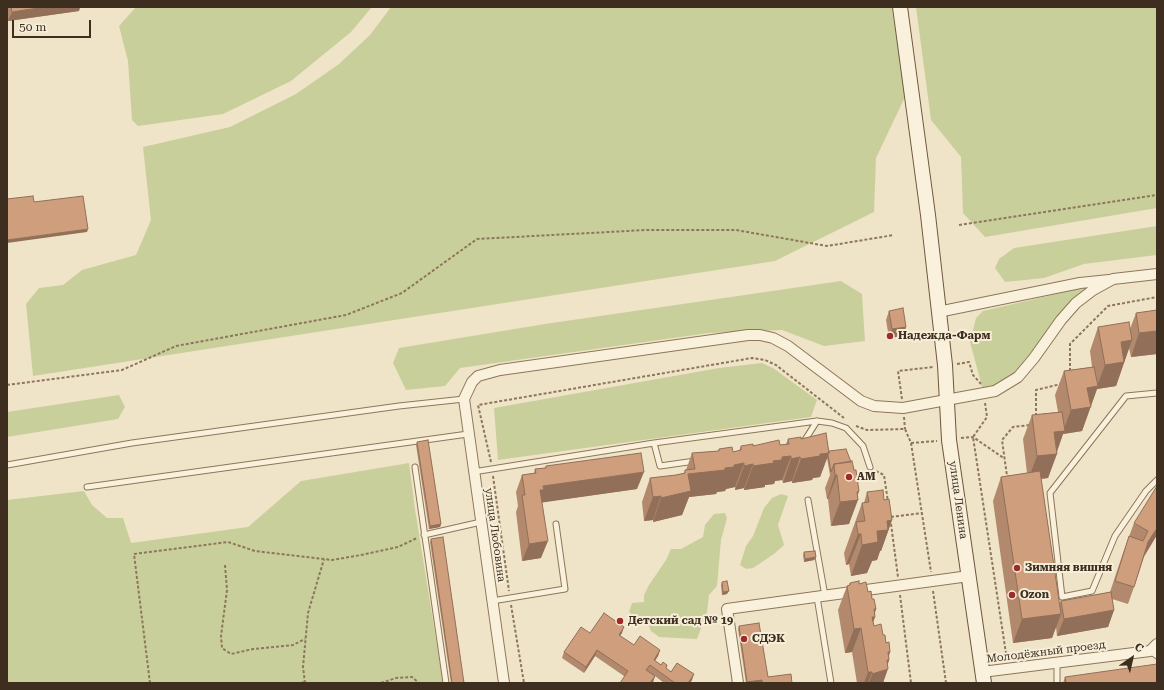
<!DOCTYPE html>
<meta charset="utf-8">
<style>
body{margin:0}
#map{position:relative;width:1164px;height:690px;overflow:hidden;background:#f0e4c8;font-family:"Roboto Serif",serif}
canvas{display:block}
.frame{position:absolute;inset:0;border:8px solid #3d2e20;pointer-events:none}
.north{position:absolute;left:1112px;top:638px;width:40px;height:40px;-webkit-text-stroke:3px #f7eed8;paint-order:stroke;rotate:34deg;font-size:11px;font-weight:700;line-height:16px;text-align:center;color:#3d2e20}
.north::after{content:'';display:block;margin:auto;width:14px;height:18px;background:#3d2e20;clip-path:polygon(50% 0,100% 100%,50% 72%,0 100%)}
.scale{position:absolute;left:12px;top:20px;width:79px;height:18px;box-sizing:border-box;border:2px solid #3d2e20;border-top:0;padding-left:5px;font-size:12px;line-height:14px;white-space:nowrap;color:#3d2e20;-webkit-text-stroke:3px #f7eed8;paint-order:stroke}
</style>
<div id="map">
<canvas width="1164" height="690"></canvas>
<div class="frame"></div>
<div class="north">С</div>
<div class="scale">50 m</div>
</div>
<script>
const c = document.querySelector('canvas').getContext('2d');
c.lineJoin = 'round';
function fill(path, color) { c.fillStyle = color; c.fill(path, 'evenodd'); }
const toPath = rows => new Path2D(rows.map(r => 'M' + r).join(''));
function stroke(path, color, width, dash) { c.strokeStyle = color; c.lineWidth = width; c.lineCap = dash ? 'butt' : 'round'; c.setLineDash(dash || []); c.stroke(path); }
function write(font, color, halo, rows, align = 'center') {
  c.font = font + ' "Roboto Serif",serif'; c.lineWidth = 4; c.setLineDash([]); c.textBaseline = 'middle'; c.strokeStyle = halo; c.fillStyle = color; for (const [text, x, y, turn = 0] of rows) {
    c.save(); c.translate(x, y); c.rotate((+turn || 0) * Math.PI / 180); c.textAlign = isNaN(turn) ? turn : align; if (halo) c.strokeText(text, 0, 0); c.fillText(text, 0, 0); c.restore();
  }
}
fill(toPath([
 [136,7,372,7,351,32,291,81,223,114,138,126,132,120,128,61,119,26],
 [391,7,892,7,905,97,876,158,874,212,775,261,33,376,26,304,39,288,63,285,82,270,136,255,151,220,143,147,230,127,296,94,339,64,370,35],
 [916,7,1157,7,1157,208,985,237,963,213,961,157,931,120],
 [1157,226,1157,255,1084,264,1044,278,1005,282,995,268,999,259,1014,248],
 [841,281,862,294,865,341,824,346,782,330,709,333,460,368,445,386,406,390,393,363,399,348,545,324],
 [1091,286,1018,377,984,394,970,342,976,318,983,311],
 [762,363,773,368,817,400,811,417,498,460,494,408,719,368],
 [119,395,125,407,118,419,7,437,7,412],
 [409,463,415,509,443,683,7,683,7,500,84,491,92,505,107,518,123,518,131,543,248,527,301,481],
 [781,494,788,496,778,525,784,545,774,554,753,568,746,569,740,565,746,546,753,536,764,508,772,498],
 [725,513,727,518,721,540,717,586,709,595,707,612,697,639,659,637,651,631,647,622,636,618,629,612,632,603,644,602,644,595,649,585,666,560,671,549,681,549,703,537,705,525,714,514]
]), '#c9cf9b');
const lane = toPath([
 [1157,393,1126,396,1050,493,1062,597,1092,591,1115,536,1146,491,1157,480],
 [654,443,817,421,832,423,846,428,863,446,870,467],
 [803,443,817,421],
 [7,465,132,443,399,406,464,399],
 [415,467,446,683],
 [473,472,654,443,660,466,695,461],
 [87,487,468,434],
 [808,500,825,596],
 [424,535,481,522],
 [817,597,831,683],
 [492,601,565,589,556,524],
 [1150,651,1157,656],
 [1057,683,1057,664]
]);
const street = toPath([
 [938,312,1080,283,1109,280],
 [982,672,1150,651,1157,644],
 [504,683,464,399,472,382,478,376,500,370,748,335,760,335,773,338,788,346,861,401,874,406,903,408,995,391,1018,377,1034,358,1061,320,1076,303,1093,290,1113,279,1157,274],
 [738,683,727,609,969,576]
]);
const secondary = toPath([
 [900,7,928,215,945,365,949,440,984,683]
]);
stroke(lane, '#8d765c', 7);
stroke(street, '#8d765c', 12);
stroke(secondary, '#6f573f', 16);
stroke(toPath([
 [959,225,1157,195],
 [957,364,969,362,973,375,981,384],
 [1070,371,1070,344,1108,306,1157,297],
 [7,385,122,370,176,346,346,315,402,293,477,239,646,230,736,230,827,246,894,235],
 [902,399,898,371,933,367],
 [985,403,987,417,973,437,1007,660],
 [1036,416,1036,390,1061,384],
 [904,417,905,429],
 [856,426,867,430,905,429,911,443,937,441],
 [961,438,973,437,1005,459],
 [911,443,931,572],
 [491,462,478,405,752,358,765,360,776,365,844,418],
 [876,471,884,475,888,502],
 [493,476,509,591],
 [1010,477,1007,476,1002,440,1013,427,1030,425],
 [891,517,922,513],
 [891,524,898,577],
 [225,565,227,590,221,636,222,648,231,654,253,649,293,645,305,639],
 [933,591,946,683],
 [900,595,911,683],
 [511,605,524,683],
 [150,683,134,554,228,542,255,551,332,560,361,555,398,547,417,538],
 [301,683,305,682],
 [305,683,303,667,308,613,324,559],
 [381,683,396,678,412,677,419,683]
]), '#8d765c', 2, [3, 2]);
stroke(lane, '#faf1dc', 5);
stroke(street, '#faf1dc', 10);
stroke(secondary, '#faf1dc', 14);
fill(toPath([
 [7,7,80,7,79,11,8,21],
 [1157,310,1157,354,1131,357,1129,348,1116,386,1097,389,1082,431,1063,434,1048,478,1041,479,1059,604,1061,601,1110,592,1123,553,1134,523,1157,535,1144,557,1134,587,1128,604,1112,599,1114,610,1108,627,1057,636,1056,627,1052,638,1013,643,993,501,1001,477,1027,473,1023,439,1032,415,1058,412,1055,395,1064,371,1092,367,1090,351,1098,327,1130,329,1136,313],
 [889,311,906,327,903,336,889,338,886,320],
 [788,439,801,439,829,451,853,466,859,491,849,524,831,526,828,499,827,499,825,488,830,475,827,458,820,477,813,478,812,480,792,483,792,481,783,483,782,480,775,481,774,484,765,485,765,487,744,490,744,488,735,490,735,487,726,489,725,491,717,492,716,494,689,497,682,515,653,522,653,520,644,521,642,502,650,478,676,475,684,473,685,470,686,470,692,453,718,451,719,449,733,452,739,451,741,446,780,445,786,444],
 [417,442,441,524,440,527,429,529,416,445],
 [546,466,637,489,542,502,541,558,522,561,516,512,518,506,516,492,522,475,534,473,535,469,545,468],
 [867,492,884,500,892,520,881,551,880,551,877,560,872,561,867,573,851,576,849,564,846,565,844,553,862,503,864,503],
 [431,539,464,683,451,683,430,542],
 [804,552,816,557,814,560,804,562,803,555],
 [722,582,727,594,722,595,721,585],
 [850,583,859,584,868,592,872,599,876,609,875,613,875,617,873,622,874,626,883,635,890,652,889,656,889,660,883,683,857,683,852,652,845,653,838,610,847,586,849,585],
 [739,626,768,677,792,683,746,683,738,629],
 [590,633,622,633,620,636,634,645,660,650,658,656,655,661,671,672,692,680,690,683,664,683,655,676,653,682,624,676,595,656,584,673,562,658,564,652],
 [1065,677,1157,683,1063,683]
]), '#b2896c');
fill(toPath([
 [45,7,80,7,79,11,8,21,12,12],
 [88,229,87,232,7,243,7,240],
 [906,327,903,336,889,338,892,329],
 [1157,331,1157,354,1131,357,1139,333],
 [1132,340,1116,386,1097,389,1082,431,1063,434,1056,454,1057,454,1048,478,1028,480,1037,456,1054,432,1063,431,1071,410,1087,388,1097,386,1105,365,1121,342],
 [829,453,820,477,813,478,812,480,792,483,801,459,820,454],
 [791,456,782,480,775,481,774,484,765,485,765,487,744,490,753,466,782,457],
 [800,457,792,481,783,483,791,459],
 [744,463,735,487,726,489,725,491,717,492,716,494,689,497,682,515,653,522,661,498,688,474,725,468,734,465],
 [753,464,744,488,735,490,744,466],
 [644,472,637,489,539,503,540,490,543,486],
 [835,475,837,475,828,499,827,499],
 [859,491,856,500,858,500,849,524,831,526,840,502,857,492],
 [661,496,653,520,644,521,653,497],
 [892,520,881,551,880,551,877,560,872,561,867,573,851,576,862,545,887,521],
 [441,524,440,527,429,529,430,526],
 [1157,528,1157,535,1142,559,1148,542],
 [858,534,861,534,849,564,846,565],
 [548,541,541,558,522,561,529,544],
 [816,557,814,560,804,562,805,559],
 [729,591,727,594,722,595,723,592],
 [874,609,876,609,873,617,875,617,866,641],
 [1114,610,1108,627,1057,636,1064,619],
 [1061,614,1052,638,1013,643,1022,619],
 [624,627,622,633,616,641,619,635],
 [861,628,852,652,845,653,854,629],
 [597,650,595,656,584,673,586,667],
 [660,650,658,656,651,666,654,660],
 [888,652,890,652,887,660,889,660,886,670,888,669,883,683,869,683,872,674],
 [868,672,872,672,868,683,864,683],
 [694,674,692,680,690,683,688,683],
 [655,676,653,682,652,683,650,683],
 [762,680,761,683,747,683,747,682]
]), '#916f58');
const building = toPath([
 [11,7,45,7,12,12,11,7],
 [33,196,34,202,83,196,88,229,7,240,7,199,33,196],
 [903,308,906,327,892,329,889,311,903,308],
 [1157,310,1157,331,1139,333,1136,313,1157,310],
 [1129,322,1132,340,1121,342,1124,362,1105,365,1098,327,1129,322],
 [1094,367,1098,386,1087,388,1091,407,1071,410,1064,371,1094,367],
 [1062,412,1065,431,1054,432,1057,454,1037,456,1032,415,1062,412],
 [826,433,829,453,820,454,820,456,801,459,800,457,791,459,791,456,782,457,782,460,773,461,774,463,753,466,753,464,744,466,744,463,734,465,734,467,725,468,725,470,688,474,691,491,661,498,661,496,653,497,650,478,676,475,685,473,685,470,695,469,692,453,719,451,719,449,732,447,733,452,741,450,741,446,753,444,753,446,779,440,780,445,789,444,788,439,801,437,801,439,826,433],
 [428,440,441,524,430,526,417,442,428,440],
 [846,449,851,462,834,464,831,472,828,455,829,453,829,451,846,449],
 [641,453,644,472,543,486,544,490,540,490,548,541,529,544,522,495,525,495,522,475,536,473,535,469,546,468,546,466,641,453],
 [852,461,854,470,856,470,859,491,857,492,858,500,840,502,837,475,835,475,834,464,852,461],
 [1040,471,1061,614,1022,619,1001,477,1040,471],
 [1157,486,1157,528,1148,542,1134,587,1115,581,1129,536,1143,541,1148,531,1134,523,1157,486],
 [883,490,884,500,889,499,892,520,887,521,888,530,877,531,878,542,862,545,861,534,858,534,856,522,865,521,862,503,869,502,867,492,883,490],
 [443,537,464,683,452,683,431,539,443,537],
 [815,551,816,557,805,559,804,552,815,551],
 [727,581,729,591,723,592,722,582,727,581],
 [859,581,859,584,866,582,868,592,871,591,872,599,874,599,876,609,874,609,875,617,872,617,874,626,881,624,883,635,885,635,886,643,889,642,890,652,888,652,889,660,887,660,888,669,872,674,872,672,868,672,861,628,854,629,847,586,850,585,850,583,859,581],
 [1111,592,1114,610,1064,619,1061,601,1111,592],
 [604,613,624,627,619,635,634,645,640,636,660,650,654,660,661,665,663,662,667,665,666,668,671,672,677,663,694,674,688,683,675,683,650,665,646,670,655,676,650,683,620,683,628,671,597,650,586,667,564,652,581,627,590,633,604,613],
 [759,623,768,677,791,674,792,683,762,683,762,680,747,682,739,626,759,623],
 [1157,664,1157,683,1066,683,1065,677,1157,664]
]);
fill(building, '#cf9f7d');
stroke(building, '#916f58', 1);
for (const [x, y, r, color] of [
 [890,336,4,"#9e2a2b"],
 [849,477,4,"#9e2a2b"],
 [1017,568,4,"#9e2a2b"],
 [1012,595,4,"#9e2a2b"],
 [620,621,4,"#9e2a2b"],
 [744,639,4,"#9e2a2b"]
]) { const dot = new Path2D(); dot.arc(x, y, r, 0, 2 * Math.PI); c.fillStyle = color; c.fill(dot); stroke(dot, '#f7eed8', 1.5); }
write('bold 11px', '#3d2e20', '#f7eed8', [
 ["Надежда-Фарм",898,336],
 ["АМ",857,477],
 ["Зимняя вишня",1025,568],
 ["Ozon",1020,595],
 ["Детский сад № 19",628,621],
 ["СДЭК",752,639]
], 'left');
write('11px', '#3d2e20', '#f7eed8', [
 ["улица Ленина",958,500,82],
 ["улица Любовина",495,535,82],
 ["Молодёжный проезд",1046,652,-7]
]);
</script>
